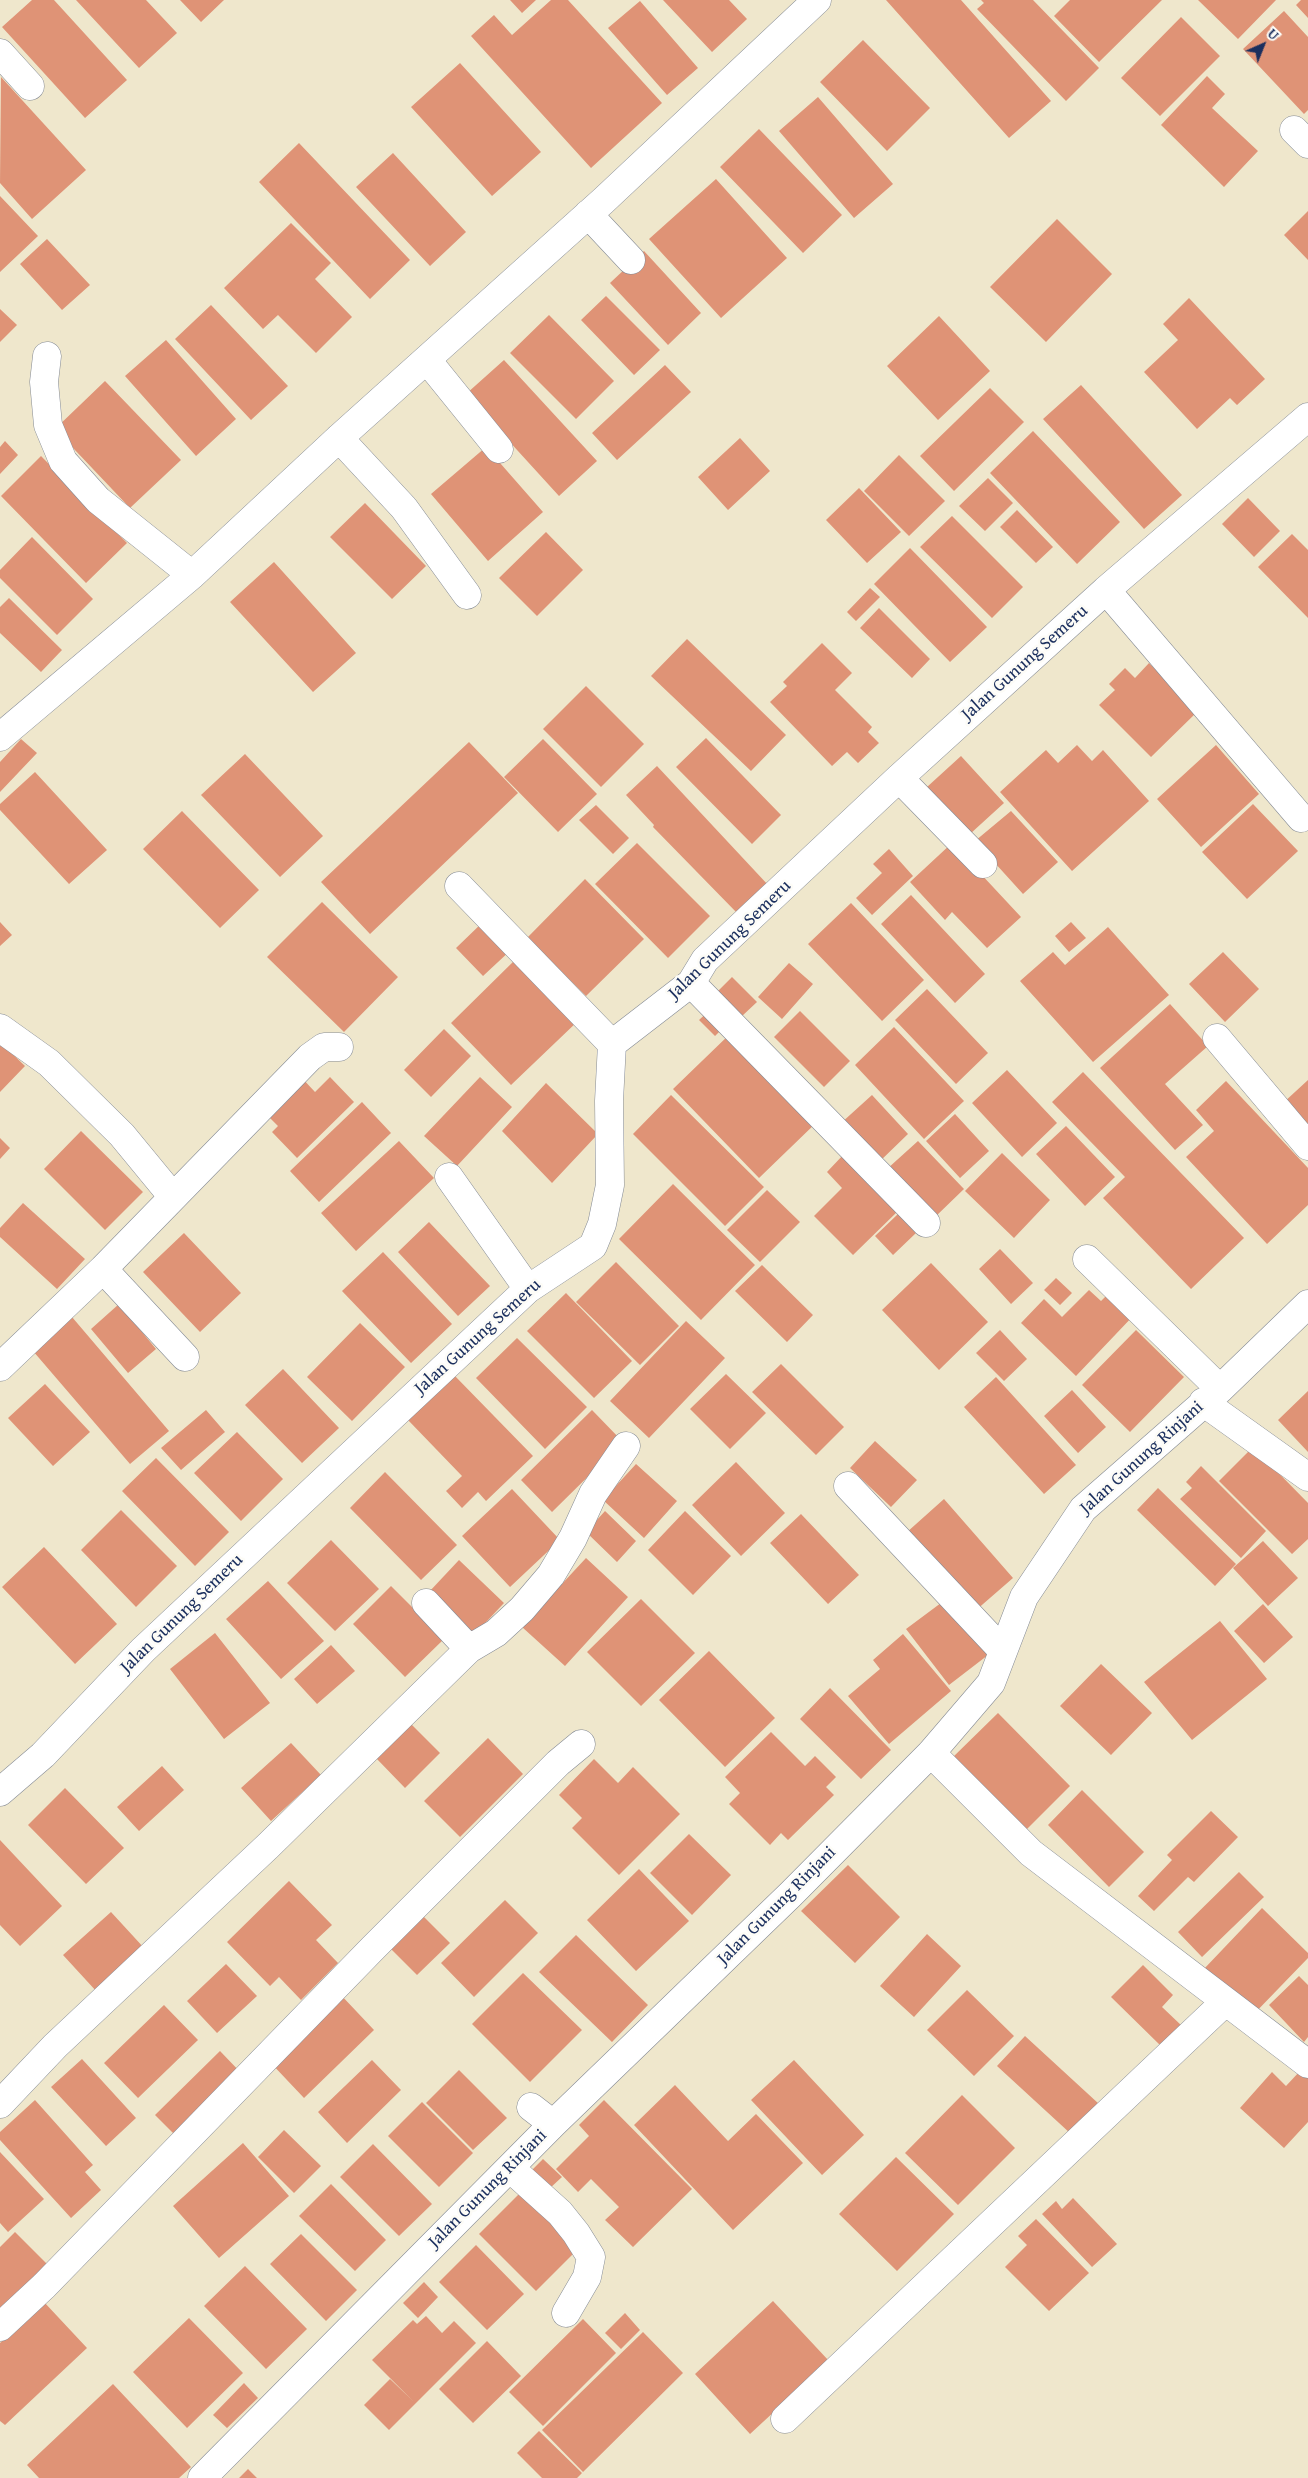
<!DOCTYPE html>
<style>
body{margin:0}
#map{position:relative;width:1308px;height:2478px;overflow:hidden;background:#efe7cc;font-family:"Gentium Book Plus",serif}
canvas{display:block}
.north{position:absolute;left:1238px;top:20px;width:50px;height:50px;-webkit-text-stroke:4px #fdfcf7;paint-order:stroke;rotate:44deg;font-size:14px;font-weight:700;line-height:20px;text-align:center;color:#1b2f5e}
.north::after{content:'';display:block;margin:auto;width:18px;height:22px;background:#1b2f5e;clip-path:polygon(50% 0,100% 100%,50% 72%,0 100%)}
</style>
<div id="map">
<canvas width="1308" height="2478"></canvas>
<div class="north">U</div>
</div>
<script>
const c = document.querySelector('canvas').getContext('2d');
c.lineJoin = 'round';
function fill(path, color) { c.fillStyle = color; c.fill(path, 'evenodd'); }
const toPath = rows => new Path2D(rows.map(r => 'M' + r).join(''));
function stroke(path, color, width, dash) { c.strokeStyle = color; c.lineWidth = width; c.lineCap = dash ? 'butt' : 'round'; c.setLineDash(dash || []); c.stroke(path); }
function write(font, color, halo, rows, align = 'center') {
  c.font = font + ' "Gentium Book Plus",serif'; c.lineWidth = 5; c.setLineDash([]); c.textBaseline = 'middle'; c.strokeStyle = halo; c.fillStyle = color; for (const [text, x, y, turn = 0] of rows) {
    c.save(); c.translate(x, y); c.rotate((+turn || 0) * Math.PI / 180); c.textAlign = isNaN(turn) ? turn : align; if (halo) c.strokeText(text, 0, 0); c.fillText(text, 0, 0); c.restore();
  }
}
fill(toPath([
 [32,0,54,0,127,80,85,118,2,27],
 [76,0,146,0,177,33,139,68],
 [180,0,224,0,201,22],
 [510,0,536,0,522,13],
 [551,0,568,0,662,103,591,168,471,36,494,15,512,35],
 [663,0,729,0,747,19,712,52],
 [886,0,961,0,1051,101,1009,138],
 [981,0,1033,0,1099,68,1066,101,977,9,984,3],
 [1070,0,1162,0,1099,62,1054,16],
 [1198,0,1276,0,1238,39],
 [1301,0,1308,0,1308,18,1296,5],
 [640,1,698,68,667,95,608,28],
 [1284,11,1308,37,1308,110,1304,114,1243,49],
 [1181,17,1220,56,1160,116,1121,78],
 [863,40,930,108,887,151,820,82],
 [460,63,541,152,492,196,411,107],
 [1207,76,1225,94,1212,108,1258,151,1224,187,1161,125],
 [1,77,86,170,32,219,0,183],
 [818,97,893,184,854,218,779,131],
 [759,129,842,215,803,253,720,167],
 [299,143,410,260,370,299,259,182],
 [393,153,466,232,430,266,356,187],
 [716,179,787,258,721,318,649,239],
 [0,196,38,236,0,272],
 [1308,211,1308,260,1284,235],
 [1057,219,1112,274,1046,342,990,287],
 [291,223,331,263,315,279,352,317,316,353,278,315,263,329,224,288],
 [47,239,90,285,62,310,20,264],
 [644,251,701,313,668,345,610,283],
 [606,296,660,350,634,375,581,320],
 [1189,298,1265,379,1237,405,1230,398,1197,429,1144,372,1178,340,1163,324],
 [211,305,288,386,251,420,175,339],
 [0,309,17,325,0,342],
 [549,315,614,381,576,419,510,353],
 [939,316,990,371,938,420,887,366],
 [166,340,236,419,196,456,125,376],
 [504,360,597,461,559,496,466,394],
 [665,365,691,392,617,460,592,433],
 [105,381,181,460,130,508,55,429],
 [1081,385,1182,495,1144,529,1043,419],
 [990,388,1024,422,954,491,920,456],
 [1033,431,1120,522,1077,564,990,473],
 [740,438,770,471,728,510,698,477],
 [5,441,18,455,0,474,0,447],
 [486,447,543,512,488,561,431,494],
 [899,455,945,501,909,536,864,491],
 [41,456,127,543,86,583,1,496],
 [988,478,1013,503,985,531,959,506],
 [859,488,901,532,867,563,826,520],
 [1248,498,1280,531,1254,557,1222,524],
 [365,503,426,566,392,599,330,537],
 [1017,510,1053,547,1036,563,1000,527],
 [952,516,1023,587,992,618,920,547],
 [546,532,583,570,537,616,499,578],
 [1292,534,1308,550,1308,618,1258,567],
 [32,537,93,599,57,635,0,578,0,570],
 [910,548,987,627,950,662,874,584],
 [274,562,356,653,313,692,230,602],
 [870,588,880,597,856,621,847,612],
 [9,598,62,650,41,672,0,633,0,607],
 [879,608,930,659,912,678,860,628],
 [687,639,786,735,751,771,651,676],
 [822,643,852,673,835,690,872,727,868,732,879,743,858,763,847,752,832,766,770,702,787,686,783,682],
 [1149,663,1197,712,1151,757,1099,705,1115,690,1109,684,1125,668,1135,678],
 [586,686,644,744,601,787,543,729],
 [706,738,781,815,752,844,676,767],
 [21,739,37,753,0,792,0,762],
 [543,739,597,794,558,832,504,777],
 [469,742,518,793,370,934,321,882],
 [1077,745,1092,761,1103,750,1149,801,1072,871,1000,792,1046,750,1058,763],
 [1216,745,1259,794,1201,847,1157,799],
 [245,754,323,836,280,877,201,795],
 [961,756,1004,803,970,834,927,787],
 [657,766,769,886,738,914,653,827,654,825,626,795],
 [35,772,107,850,69,884,0,810,0,804],
 [1253,804,1298,851,1247,899,1202,852],
 [596,805,629,838,613,854,579,820],
 [182,811,259,890,220,928,143,849],
 [1011,811,1058,862,1023,894,975,841],
 [637,843,710,916,668,958,595,884],
 [952,843,1021,917,987,948,952,912,945,920,910,882],
 [889,849,913,876,872,915,856,898,882,873,873,864],
 [585,879,644,939,586,996,527,938],
 [911,895,985,974,955,1003,881,924],
 [322,902,398,977,344,1032,267,957],
 [851,903,924,980,882,1021,808,944],
 [484,921,512,949,483,976,456,948],
 [0,922,12,935,0,946],
 [1071,922,1086,938,1069,952,1055,936],
 [1108,927,1169,995,1093,1062,1020,981,1053,952,1065,965],
 [1223,952,1259,989,1225,1022,1189,984],
 [518,957,579,1020,511,1085,451,1023],
 [789,963,813,984,782,1019,758,997],
 [732,977,757,1002,741,1017,717,992],
 [927,989,988,1053,956,1084,895,1020],
 [1170,1004,1208,1046,1165,1084,1203,1125,1175,1150,1100,1068],
 [711,1009,726,1025,715,1036,699,1020],
 [800,1011,850,1061,824,1087,774,1037],
 [894,1027,964,1101,924,1139,855,1065],
 [444,1029,471,1056,431,1097,404,1070],
 [732,1032,818,1121,759,1178,673,1089],
 [0,1042,25,1066,0,1092],
 [1007,1070,1057,1123,1022,1157,972,1103],
 [1083,1072,1244,1238,1191,1289,1103,1198,1125,1177,1052,1102],
 [301,1077,315,1092,330,1077,354,1102,297,1158,272,1132,278,1126,264,1112],
 [480,1077,512,1107,457,1166,424,1136],
 [1308,1080,1308,1131,1283,1103],
 [1226,1081,1308,1168,1308,1205,1267,1244,1186,1157,1214,1131,1196,1110],
 [546,1083,598,1134,552,1183,502,1131],
 [671,1095,764,1187,725,1226,633,1134],
 [872,1095,908,1134,877,1164,840,1124],
 [362,1102,391,1133,319,1202,290,1171],
 [955,1114,989,1151,960,1178,926,1141],
 [1066,1126,1115,1177,1085,1206,1036,1154],
 [81,1131,143,1192,105,1230,44,1169],
 [0,1138,10,1148,0,1159],
 [399,1141,434,1178,356,1251,321,1213],
 [918,1141,964,1189,934,1218,887,1169],
 [1002,1153,1050,1200,1014,1238,965,1191],
 [844,1154,899,1210,853,1255,814,1216,842,1188,827,1172],
 [673,1184,755,1265,701,1320,619,1239],
 [767,1190,800,1222,760,1262,727,1230],
 [23,1203,85,1259,57,1289,0,1237,0,1228],
 [898,1214,916,1233,893,1255,875,1236],
 [429,1222,490,1286,458,1316,398,1252],
 [184,1233,241,1293,200,1332,143,1272],
 [1000,1249,1033,1283,1011,1304,979,1269],
 [383,1252,452,1324,411,1363,342,1291],
 [616,1262,679,1326,640,1365,576,1302],
 [931,1263,988,1322,939,1370,882,1310],
 [762,1265,813,1315,787,1342,735,1291],
 [1056,1278,1072,1293,1060,1305,1044,1290],
 [1089,1290,1101,1301,1111,1291,1135,1314,1076,1376,1021,1323,1044,1299,1062,1317],
 [566,1293,632,1361,594,1398,527,1331],
 [119,1304,156,1349,128,1373,91,1329],
 [72,1317,169,1431,130,1464,33,1351],
 [686,1321,725,1358,649,1438,610,1401],
 [360,1323,405,1367,352,1421,307,1377],
 [1000,1330,1027,1359,1004,1381,976,1353],
 [1136,1330,1184,1377,1130,1432,1082,1385],
 [517,1338,587,1407,545,1449,476,1378],
 [781,1364,844,1427,816,1455,752,1392],
 [283,1369,339,1428,302,1463,245,1405],
 [726,1374,766,1413,730,1449,690,1409],
 [454,1375,533,1456,486,1501,478,1492,462,1508,446,1491,462,1476,408,1420],
 [996,1377,1076,1465,1044,1494,964,1407],
 [45,1384,90,1432,53,1466,8,1418],
 [1072,1390,1106,1427,1078,1453,1044,1416],
 [1308,1391,1308,1452,1278,1420],
 [206,1410,225,1432,181,1470,161,1448],
 [592,1410,623,1442,552,1512,521,1480],
 [237,1432,283,1479,241,1521,194,1473],
 [875,1441,917,1480,891,1507,850,1468],
 [1253,1447,1308,1503,1308,1539,1292,1554,1219,1481],
 [156,1458,229,1532,195,1566,122,1491],
 [736,1462,785,1513,741,1556,692,1505],
 [636,1464,677,1501,644,1538,603,1500],
 [1201,1466,1266,1531,1241,1558,1180,1499,1192,1488,1186,1482],
 [385,1472,457,1545,421,1580,350,1508],
 [1158,1488,1236,1564,1215,1586,1137,1510],
 [512,1489,560,1540,510,1587,462,1536],
 [944,1499,1013,1578,975,1611,906,1533],
 [121,1510,177,1566,136,1607,81,1550],
 [605,1511,636,1541,617,1562,586,1532],
 [685,1511,731,1556,693,1595,648,1550],
 [801,1514,859,1575,828,1604,770,1543],
 [331,1540,379,1589,335,1631,287,1583],
 [1263,1541,1298,1578,1268,1606,1233,1568],
 [44,1547,117,1624,75,1664,2,1587],
 [586,1558,628,1597,565,1666,522,1627],
 [459,1560,504,1603,474,1635,429,1592],
 [268,1581,324,1641,281,1679,226,1619],
 [391,1586,444,1639,405,1677,353,1624],
 [641,1599,695,1653,641,1706,587,1652],
 [945,1600,988,1655,949,1685,906,1629],
 [1263,1604,1293,1637,1264,1663,1234,1631],
 [1220,1621,1267,1679,1192,1740,1144,1682],
 [215,1633,270,1703,224,1739,170,1669],
 [903,1634,951,1691,889,1744,848,1696,880,1669,873,1660],
 [331,1645,355,1671,317,1704,294,1679],
 [709,1651,775,1718,725,1767,659,1700],
 [1101,1664,1152,1713,1111,1755,1060,1706],
 [830,1688,891,1750,861,1779,800,1719],
 [998,1713,1070,1786,1024,1832,951,1759],
 [411,1724,440,1753,405,1788,376,1758],
 [771,1732,805,1766,815,1756,836,1777,826,1787,834,1795,788,1840,781,1833,770,1845,729,1804,740,1793,725,1777],
 [488,1738,523,1774,460,1837,424,1801],
 [291,1743,321,1775,271,1821,241,1788],
 [594,1759,618,1783,633,1767,680,1814,619,1875,572,1828,582,1818,559,1795],
 [162,1766,184,1790,139,1831,117,1807],
 [65,1788,124,1848,86,1884,28,1825],
 [1082,1790,1144,1852,1109,1887,1048,1825],
 [1211,1811,1238,1837,1194,1882,1188,1877,1154,1911,1138,1896,1172,1860,1167,1855],
 [689,1834,731,1875,692,1915,650,1873],
 [0,1840,62,1906,20,1946,0,1925],
 [848,1865,900,1917,855,1963,801,1911],
 [639,1869,689,1921,636,1971,587,1920],
 [1239,1872,1264,1897,1202,1957,1178,1932],
 [289,1881,332,1925,316,1940,338,1963,301,2000,279,1977,270,1986,227,1942],
 [505,1900,538,1933,474,1997,441,1963],
 [1262,1908,1308,1953,1308,1958,1251,2017,1203,1970],
 [111,1912,145,1949,97,1992,63,1955],
 [422,1915,450,1943,417,1975,389,1947],
 [927,1934,961,1966,914,2017,880,1986],
 [576,1935,648,2005,612,2042,539,1972],
 [226,1964,257,1996,217,2033,187,2001],
 [1143,1965,1173,1995,1162,2007,1182,2026,1162,2047,1111,1997],
 [523,1973,582,2030,530,2082,472,2024],
 [1299,1976,1308,1985,1308,2037,1304,2042,1269,2005],
 [967,1990,1014,2036,974,2076,927,2030],
 [340,1994,374,2030,304,2098,269,2061],
 [164,2005,198,2040,138,2098,104,2063],
 [1025,2036,1099,2104,1071,2134,997,2066],
 [220,2051,244,2076,179,2139,155,2115],
 [82,2059,136,2118,106,2146,51,2087],
 [372,2060,401,2090,347,2143,318,2112],
 [794,2060,864,2135,822,2175,751,2100],
 [459,2070,507,2118,473,2150,426,2103],
 [1300,2071,1308,2078,1308,2122,1284,2148,1240,2108,1272,2072,1286,2086],
 [675,2085,728,2141,756,2114,803,2163,733,2230,634,2125],
 [962,2095,1015,2148,958,2205,905,2153],
 [35,2100,93,2165,85,2172,101,2190,71,2218,0,2140,0,2132],
 [604,2100,692,2189,633,2247,605,2220,619,2207,591,2179,578,2192,556,2169,589,2136,579,2125],
 [422,2102,473,2153,439,2187,388,2136],
 [284,2130,321,2166,294,2193,258,2157],
 [243,2143,289,2196,219,2258,173,2206],
 [373,2144,432,2204,399,2236,340,2177],
 [0,2152,44,2199,8,2232,0,2223],
 [896,2157,954,2214,897,2271,839,2214],
 [543,2159,562,2177,549,2189,531,2171],
 [331,2184,386,2240,355,2271,299,2216],
 [521,2192,578,2249,536,2291,479,2234],
 [1073,2198,1117,2244,1092,2267,1042,2214,1056,2201,1062,2209],
 [1036,2219,1089,2273,1049,2311,1005,2267,1027,2245,1018,2236],
 [15,2232,47,2264,0,2309,0,2247],
 [301,2234,357,2290,326,2321,270,2264],
 [476,2245,524,2294,487,2330,439,2282],
 [245,2266,307,2329,266,2369,204,2306],
 [424,2282,438,2297,418,2318,403,2303],
 [773,2301,829,2361,750,2434,695,2374],
 [44,2302,87,2348,5,2425,0,2421,0,2343],
 [625,2313,640,2330,621,2349,605,2333],
 [426,2316,442,2333,454,2321,476,2343,389,2430,364,2405,390,2379,413,2401,372,2360,413,2320,417,2324],
 [189,2318,243,2373,187,2428,133,2372],
 [583,2319,616,2353,543,2426,509,2392],
 [643,2332,683,2373,583,2472,542,2430],
 [487,2341,521,2376,473,2423,439,2389],
 [244,2383,258,2398,227,2428,213,2415],
 [113,2384,191,2467,179,2478,39,2478,27,2465],
 [539,2431,582,2473,577,2478,542,2478,517,2453],
 [248,2469,257,2478,239,2478]
]), '#df9376');
const minor = toPath([
 [0,53,30,86],
 [1294,130,1308,144],
 [588,214,631,260],
 [47,356,44,382,48,425,63,461,98,500,192,575],
 [427,360,499,449],
 [339,438,404,508,467,595],
 [1106,590,1301,818],
 [0,737,192,575,339,438,603,201,817,0],
 [899,778,983,864],
 [459,886,612,1044],
 [691,983,926,1223],
 [0,1028,49,1063,122,1135,173,1197],
 [1217,1038,1308,1146],
 [449,1177,528,1289],
 [1087,1259,1220,1389],
 [103,1269,185,1357],
 [0,1367,103,1269,310,1057,324,1047,339,1047],
 [1203,1402,1308,1477],
 [848,1486,1003,1651],
 [426,1603,469,1649],
 [931,1753,1031,1853,1308,2064],
 [0,1792,43,1755,143,1650,528,1289,593,1246,602,1224,610,1185,609,1101,612,1044,691,983,705,960,899,778,1106,590,1308,417],
 [0,2104,55,2046,268,1846,469,1649,496,1633,522,1609,551,1575,573,1538,593,1494,626,1446],
 [531,2107,553,2124],
 [510,2168,560,2213,576,2233,591,2257,587,2277,566,2313],
 [0,2327,44,2286,373,1948,558,1763,581,1744],
 [785,2419,1225,2002],
 [202,2478,553,2124,791,1894,931,1753,991,1683,1024,1597,1083,1509,1220,1389,1308,1304]
]);
stroke(minor, '#858b95', 29);
stroke(minor, '#fff', 28);
write('18px', '#1b2f5e', '#fdfcf7', [
 ["Jalan Gunung Semeru",1025,663,-42],
 ["Jalan Gunung Semeru",730,940,-44],
 ["Jalan Gunung Semeru",478,1337,-42],
 ["Jalan Gunung Rinjani",1142,1458,-42],
 ["Jalan Gunung Semeru",182,1614,-44],
 ["Jalan Gunung Rinjani",777,1906,-45],
 ["Jalan Gunung Rinjani",488,2189,-45]
]);
</script>
